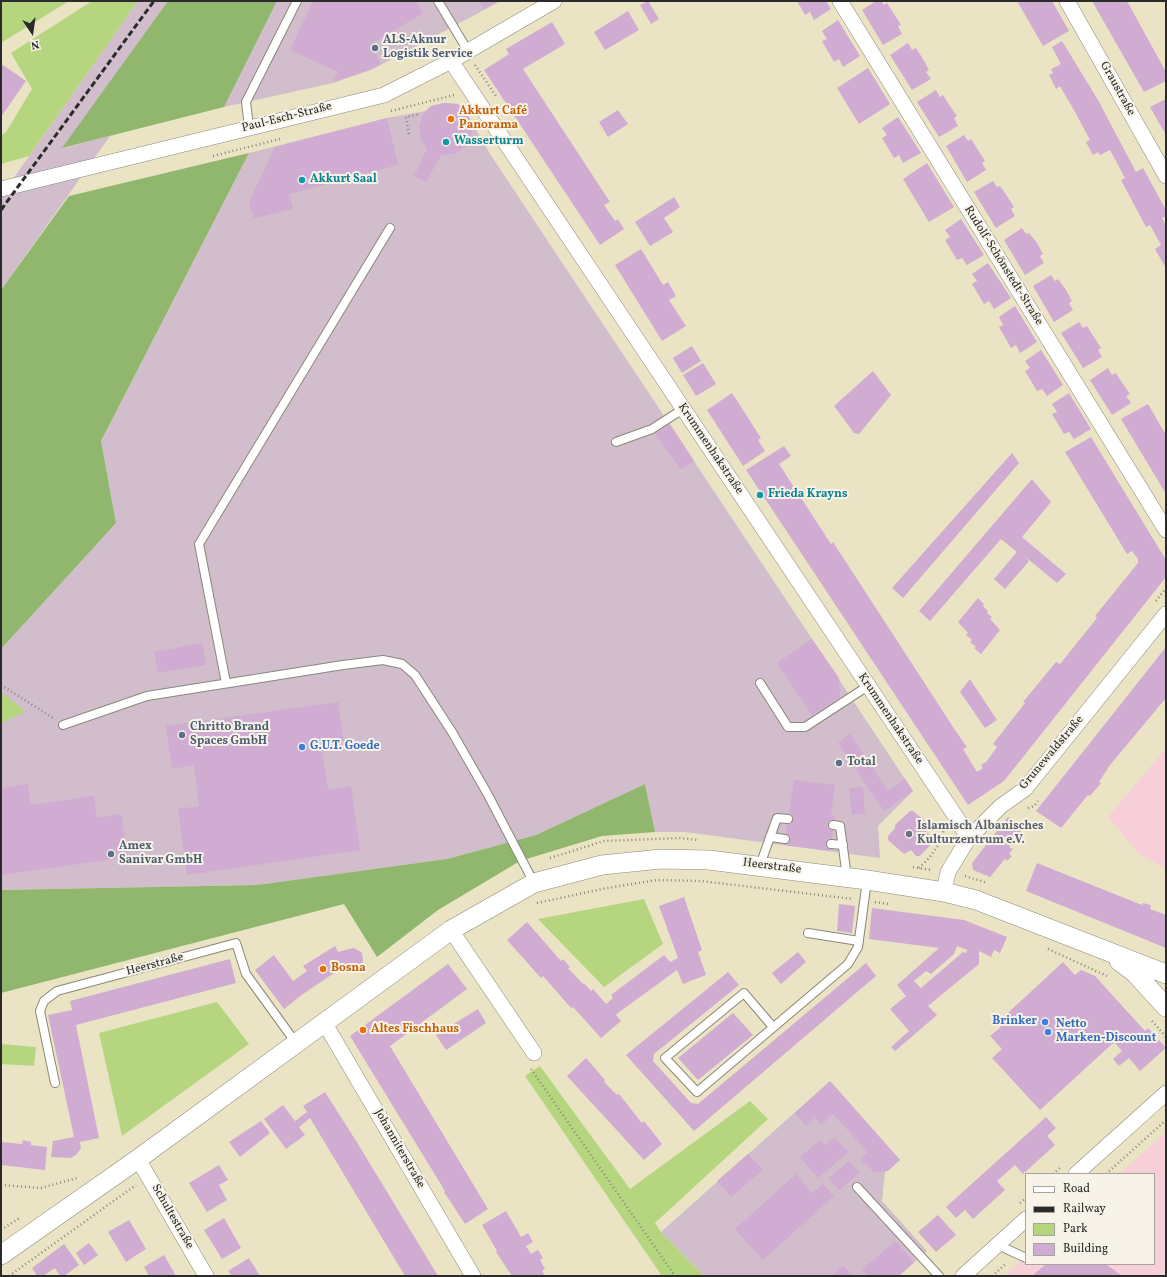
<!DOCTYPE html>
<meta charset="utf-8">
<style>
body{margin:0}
#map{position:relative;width:1167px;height:1277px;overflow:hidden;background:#eae4c5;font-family:Vollkorn,serif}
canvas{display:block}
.frame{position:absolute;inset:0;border:2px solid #2b2b2b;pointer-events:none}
.legend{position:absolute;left:1025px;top:1173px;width:130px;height:92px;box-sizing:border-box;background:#f7f3e8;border:1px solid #a5a39c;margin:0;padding:5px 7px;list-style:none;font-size:12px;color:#2b2b2b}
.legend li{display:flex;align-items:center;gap:8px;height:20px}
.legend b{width:20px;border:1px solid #a5a39c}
.north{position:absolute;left:12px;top:12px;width:40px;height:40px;-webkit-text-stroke:3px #f7f3e8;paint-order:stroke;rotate:167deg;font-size:11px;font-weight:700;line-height:16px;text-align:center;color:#2b2b2b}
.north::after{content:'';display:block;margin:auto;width:14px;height:18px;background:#2b2b2b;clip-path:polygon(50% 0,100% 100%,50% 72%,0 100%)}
</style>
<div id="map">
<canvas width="1167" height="1277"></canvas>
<div class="frame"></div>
<ul class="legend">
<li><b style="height:5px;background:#fff"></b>Road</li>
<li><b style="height:5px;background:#2b2b2b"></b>Railway</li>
<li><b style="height:11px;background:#b5d67e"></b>Park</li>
<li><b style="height:11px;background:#d0acd2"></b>Building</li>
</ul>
<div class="north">N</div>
</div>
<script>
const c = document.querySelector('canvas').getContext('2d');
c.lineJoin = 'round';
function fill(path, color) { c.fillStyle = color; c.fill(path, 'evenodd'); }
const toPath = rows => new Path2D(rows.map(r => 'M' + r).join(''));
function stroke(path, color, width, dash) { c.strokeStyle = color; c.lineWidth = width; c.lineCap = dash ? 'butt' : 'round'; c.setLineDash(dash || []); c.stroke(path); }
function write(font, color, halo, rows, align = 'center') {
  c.font = font + ' Vollkorn,serif'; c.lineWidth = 4; c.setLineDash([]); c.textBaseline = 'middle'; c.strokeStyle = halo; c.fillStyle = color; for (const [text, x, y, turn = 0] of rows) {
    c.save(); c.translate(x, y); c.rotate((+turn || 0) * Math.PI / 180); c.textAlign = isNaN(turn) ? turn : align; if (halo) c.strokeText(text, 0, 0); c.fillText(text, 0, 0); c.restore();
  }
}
fill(toPath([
 [1166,748,1166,869,1138,853,1108,817],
 [1166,1132,1166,1276,1004,1276,1026,1257,1026,1264,1154,1264,1154,1174,1119,1174]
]), '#f6cfd9');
fill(toPath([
 [138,1,168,1,63,148,110,136,1,290,1,196],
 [277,1,501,1,371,70,333,83,224,107],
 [444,103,458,104,472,123,492,157,913,791,878,826,880,858,685,832,655,832,645,784,536,835,447,859,257,885,1,890,1,649,116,523,101,441,249,153,387,118,426,111,431,106],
 [830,1081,900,1160,885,1172,882,1201,927,1251,899,1276,704,1276,661,1232]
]), '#d1bdcb');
fill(toPath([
 [1,1,69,1,1,43],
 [92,1,138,1,29,156,1,164,1,135,6,132,32,89,11,53],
 [1,692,25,711,1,724],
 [644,899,663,944,604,987,538,919],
 [217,1002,249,1044,122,1136,99,1033],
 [1,1044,36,1047,34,1066,1,1064],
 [540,1066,630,1189,750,1101,768,1119,655,1223,661,1232,704,1276,662,1276,525,1076]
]), '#b5d67e');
fill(toPath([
 [168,1,277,1,224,107,62,148],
 [249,153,101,441,116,523,1,649,1,290,69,196],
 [645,784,655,832,602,836,520,861,438,910,377,957,344,904,1,993,1,890,257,885,447,859,536,835]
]), '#90b76d');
fill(toPath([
 [313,1,416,1,423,13,375,42,380,51,375,53,381,64,371,69,333,82,338,72,290,50],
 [479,1,498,1,484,9],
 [648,1,659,19,651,24,640,5],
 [797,1,826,1,831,9,814,20,810,12,805,15],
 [876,1,881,1,884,5,887,3,901,25,898,26,902,34,883,45,862,10],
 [1017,1,1052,1,1069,31,1043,46],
 [1092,1,1127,1,1166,72,1166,81,1144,92],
 [628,11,639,30,605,50,594,32],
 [838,20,860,56,843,67,839,59,834,62,822,41,827,39,822,31],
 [552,22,565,44,523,69,610,202,604,205,615,221,618,219,624,229,600,245,484,70,509,54,506,49],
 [1062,41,1098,100,1136,172,1143,168,1166,210,1166,216,1162,218,1166,226,1166,268,1155,249,1161,245,1150,225,1146,227,1121,180,1125,178,1110,150,1100,155,1098,152,1093,155,1086,142,1090,140,1075,112,1060,86,1056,89,1049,75,1053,73,1051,69,1061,64,1052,47],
 [908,43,912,50,916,48,923,59,929,70,926,72,931,79,912,90,890,55],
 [3,65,26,81,1,117,1,68],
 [868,68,890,104,859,124,837,88],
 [936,90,940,97,943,95,950,106,957,116,954,118,958,126,939,137,917,102],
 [1166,99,1166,135,1150,107],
 [444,103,458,104,467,113,472,123,472,134,467,145,454,154,441,155,426,182,414,176,427,149,421,139,419,126,423,114,431,106],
 [618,110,628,124,608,137,599,122],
 [898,117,921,153,903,163,899,155,894,158,882,138,887,135,882,128],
 [387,118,398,165,289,194,293,209,254,218,249,202,275,147],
 [964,135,968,141,971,139,985,161,982,163,986,170,967,182,946,146],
 [927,163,954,207,929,222,903,179],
 [993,181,997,187,1000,186,1007,196,1014,207,1011,209,1015,216,996,228,974,192],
 [674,197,680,207,664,218,673,232,650,246,635,222],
 [961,219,984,255,967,265,962,258,957,260,945,240,950,237,945,230],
 [1022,228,1026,234,1029,233,1037,243,1043,254,1040,256,1044,263,1025,275,1004,240],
 [641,249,663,285,668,282,676,296,669,300,686,326,662,341,615,265],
 [988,263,1011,298,994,309,989,301,984,304,972,284,977,281,972,274],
 [1051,275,1055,281,1058,279,1066,290,1072,301,1069,303,1073,310,1054,322,1033,286],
 [1015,306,1037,342,1020,353,1016,345,1011,348,999,327,1003,325,999,317],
 [1079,322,1083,328,1087,326,1101,348,1098,350,1102,357,1083,368,1061,333],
 [692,346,701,361,682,373,673,358],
 [1041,350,1063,385,1047,396,1042,389,1037,391,1025,371,1030,368,1025,361],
 [703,363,716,384,696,396,683,375],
 [1108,368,1112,375,1116,373,1123,384,1130,394,1126,396,1131,403,1112,415,1090,380],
 [873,371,891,395,859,434,854,433,834,406],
 [732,393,761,438,758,440,765,451,743,466,707,410],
 [1069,393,1091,429,1074,439,1069,432,1064,434,1052,414,1057,412,1052,404],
 [1148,404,1166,435,1166,494,1121,419],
 [670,424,694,461,681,469,655,434],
 [1091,437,1166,560,1166,577,1004,781,968,805,746,470,784,446,791,456,779,464,831,544,833,542,955,730,967,747,963,749,977,772,983,768,981,765,986,762,997,747,993,744,1025,703,1023,702,1056,662,1060,664,1097,618,1095,616,1138,563,1138,559,1132,551,1127,554,1065,452],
 [1012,453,1019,463,903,598,892,588],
 [1032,479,1051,502,1022,537,1066,574,1057,583,1023,555,1029,561,1005,589,994,579,1017,552,1001,539,930,621,919,611],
 [978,598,984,604,983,606,988,611,987,613,992,617,990,619,1000,630,981,654,974,648,976,647,970,642,972,640,966,635,968,633,958,622],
 [812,639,839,678,840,697,812,715,777,663],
 [202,643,206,665,158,673,154,652],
 [1166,647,1166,698,1110,765,1099,782,1101,783,1090,796,1088,795,1061,828,1036,811],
 [970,679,997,720,985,728,960,692],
 [338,702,344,745,322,749,328,790,351,786,360,850,187,875,178,809,199,806,194,765,172,769,166,726],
 [850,734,888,791,905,779,913,791,884,811,838,743],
 [794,780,835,785,831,815,835,816,830,851,784,845],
 [28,784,31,805,94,796,97,818,121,814,128,857,1,875,1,788],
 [863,787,865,814,852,815,849,788],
 [910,811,913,811,930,825,926,832,933,837,934,841,920,856,916,856,911,850,904,854,888,840,888,836,895,828,895,825],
 [1008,817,1023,828,1009,847,1013,849,1009,854,1012,856,1007,861,1005,859,990,877,973,870,972,863],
 [1037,863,1142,905,1143,903,1151,905,1150,909,1166,915,1166,948,1026,891],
 [684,897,702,950,698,952,706,975,683,984,677,970,618,1013,616,1015,621,1021,601,1038,573,1007,571,1008,543,976,541,978,507,940,527,922,561,961,563,959,570,967,568,968,583,984,584,983,591,991,593,989,606,1004,613,998,611,995,664,955,670,962,678,958,659,906],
 [839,904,855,906,852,933,837,931],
 [872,908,964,920,1007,937,1000,953,994,950,991,957,979,951,979,964,928,1006,937,1015,895,1051,891,1047,909,1031,890,1009,906,996,897,985,939,948,869,939],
 [957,946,967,950,966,953,963,952,921,988,914,981,926,971,931,974,954,954],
 [335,946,338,952,353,948,358,950,362,953,363,960,362,966,356,971,349,971,343,967,303,994,284,1009,255,970,274,955,293,981,307,971,303,966],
 [798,952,806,962,781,984,772,973],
 [230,959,236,983,76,1025,99,1138,80,1142,81,1148,77,1154,71,1158,51,1157,53,1141,74,1137,48,1015,72,1010,70,1001],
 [1063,962,1075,975,1081,970,1095,976,1145,1031,1148,1028,1166,1048,1140,1071,1129,1058,1119,1066,1113,1059,1122,1051,1115,1043,1112,1044,1040,1110,992,1058,1002,1049,990,1036,1001,1027,997,1023],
 [866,963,876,976,694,1131,626,1055,728,972,739,985,654,1054,653,1061,691,1103,698,1104],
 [448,964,467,989,390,1046,488,1209,465,1224,444,1192,445,1191,350,1036],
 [478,1009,486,1023,446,1050,436,1035],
 [733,1013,753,1035,698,1080,678,1058],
 [586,1058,605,1080,604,1082,617,1095,619,1094,642,1123,644,1121,662,1144,644,1160,567,1076],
 [830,1081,900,1160,888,1171,874,1172,860,1159,868,1152,833,1114,821,1125,815,1118,806,1126,795,1113],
 [325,1092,358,1144,438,1276,405,1276,310,1118,299,1127,305,1135,286,1149,264,1119,283,1105,295,1121,307,1112,303,1106],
 [1046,1117,1056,1128,1047,1136,1055,1145,1023,1174,1015,1165,997,1181,1005,1190,973,1219,965,1210,956,1218,946,1207],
 [261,1121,270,1133,240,1157,229,1142],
 [835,1137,848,1152,818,1178,800,1157,820,1140,825,1145],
 [23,1140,31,1142,31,1145,47,1147,45,1170,1,1165,1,1142,22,1144],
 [748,1154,763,1170,731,1197,717,1181],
 [849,1161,859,1173,839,1190,829,1178],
 [219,1165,228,1180,219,1185,227,1200,207,1212,189,1183],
 [796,1174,812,1193,823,1184,834,1196,763,1260,735,1229],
 [506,1211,521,1237,528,1233,533,1242,526,1246,531,1254,538,1250,543,1258,540,1260,545,1269,542,1271,545,1276,512,1276,496,1252,497,1251,482,1225],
 [938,1215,956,1235,936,1252,918,1232],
 [224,1218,241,1248,222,1259,204,1230],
 [129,1220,146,1249,126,1262,108,1232],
 [895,1241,914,1262,899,1276,868,1276,862,1270],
 [89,1243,98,1255,84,1265,76,1253],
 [64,1244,79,1265,64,1276,60,1276,55,1268,43,1276,37,1276,32,1268],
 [164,1255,176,1276,149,1276,144,1267],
 [249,1258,260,1276,232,1276,228,1271],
 [1046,1264,1106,1264,1122,1276,1032,1276],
 [843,1265,853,1276,832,1276]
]), '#d0acd2');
const service = toPath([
 [438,1,468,51],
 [249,127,246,102,297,1],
 [616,442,652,429,683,409],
 [226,683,199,544,390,228],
 [760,683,788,727,805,727,868,686],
 [63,725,147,696,343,665,383,660,402,664,415,675,452,732,487,793,534,883],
 [833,825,840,826,847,877],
 [770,837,785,839],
 [831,844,843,845],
 [760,865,777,818,788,819],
 [808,933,859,941],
 [773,1027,744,993,665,1058,697,1092,848,964,858,947,867,880],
 [55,1083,40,1011,44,1001,57,991,236,943,246,974,296,1043],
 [857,1187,939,1276],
 [998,1245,1026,1258]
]);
const minor = toPath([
 [840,1,1166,530],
 [1067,1,1166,176],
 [451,61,958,820,968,839],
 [1,189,384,95,451,61,554,1],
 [944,892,948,872,968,839,1001,806,1025,789,1166,614],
 [451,930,534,1053],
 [324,1022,473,1276],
 [138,1159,206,1276],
 [1076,1174,1166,1093],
 [963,1276,1026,1219]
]);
const tertiary = toPath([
 [1119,961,1135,973,1166,1007],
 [1,1255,138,1159,451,930,534,883,602,865,661,859,709,860,867,880,944,892,976,900,1166,974]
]);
stroke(service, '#8a8878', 10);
stroke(minor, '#8a8878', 16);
stroke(tertiary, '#8a8878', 20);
stroke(toPath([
 [475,65,496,96],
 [391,111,454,95],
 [409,134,406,117,420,114],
 [213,156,280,139],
 [1156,601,1166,588],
 [1,685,53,718],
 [1028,808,1034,806,1038,801],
 [550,858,604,841,680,838,698,840],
 [913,867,932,870],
 [919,868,930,857,941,841,944,828],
 [965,876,988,883],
 [875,902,888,904],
 [537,903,607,888,657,880,701,881,853,899],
 [1048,949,1107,976],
 [1152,1021,1166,1037],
 [531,1069,675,1276],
 [1053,1174,1061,1167],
 [1106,1174,1166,1120],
 [1,1185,41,1188,77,1178],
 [1020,1203,1026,1198],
 [1,1230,21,1217],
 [9,1276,136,1185],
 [992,1276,1007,1263]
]), '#8a8878', 2.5, [1, 3]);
stroke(service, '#fff', 8);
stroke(minor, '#fff', 15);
stroke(tertiary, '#fff', 19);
stroke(toPath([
 [1,210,154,1]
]), '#2b2b2b', 3, [6, 3]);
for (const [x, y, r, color] of [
 [375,48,4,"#5c6f8a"],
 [451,119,4,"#e8710a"],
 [446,142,4,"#0f9aa8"],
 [302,180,4,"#0f9aa8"],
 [760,495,4,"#0f9aa8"],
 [182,735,4,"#5c6f8a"],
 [302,747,4,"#3f7fe0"],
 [839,763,4,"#5c6f8a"],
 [909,834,4,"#6b7280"],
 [111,854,4,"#5c6f8a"],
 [323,969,4,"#e8710a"],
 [1045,1022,4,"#3f7fe0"],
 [363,1030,4,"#e8710a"],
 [1048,1032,4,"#3f7fe0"]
]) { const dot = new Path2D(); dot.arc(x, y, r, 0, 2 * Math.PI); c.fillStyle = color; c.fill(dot); stroke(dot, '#f7f3e8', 1.5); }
write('bold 12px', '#4e5e75', '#f7f3e8', [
 ["ALS-Aknur",383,41],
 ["Logistik Service",383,55],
 ["Chritto Brand",190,728],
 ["Spaces GmbH",190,742],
 ["Total",847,763],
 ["Amex",119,847],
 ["Sanivar GmbH",119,861]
], 'left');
write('12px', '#2b2b2b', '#f7f3e8', [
 ["Graustraße",1117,89,61],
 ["Paul-Esch-Straße",287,118,-14],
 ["Rudolf-Schönstedt-Straße",1003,266,58],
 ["Krummenhakstraße",710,449,56],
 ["Krummenhakstraße",890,719,56],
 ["Grunewaldstraße",1052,753,-50],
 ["Heerstraße",772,867,7],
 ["Heerstraße",155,965,-15],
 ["Johanniterstraße",399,1149,60],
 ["Schultestraße",172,1217,60]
]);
write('bold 12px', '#c56008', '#f7f3e8', [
 ["Akkurt Café",459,112],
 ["Panorama",459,126],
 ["Bosna",331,969],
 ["Altes Fischhaus",371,1030]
], 'left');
write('bold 12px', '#0d838f', '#f7f3e8', [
 ["Wasserturm",454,142],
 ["Akkurt Saal",310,180],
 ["Frieda Krayns",768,495]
], 'left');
write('bold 12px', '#366cbe', '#f7f3e8', [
 ["G.U.T. Goede",310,747],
 ["Brinker",1037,1022,"right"],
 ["Netto",1056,1025],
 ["Marken-Discount",1056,1039]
], 'left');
write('bold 12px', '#5b616d', '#f7f3e8', [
 ["Islamisch Albanisches",917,827],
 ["Kulturzentrum e.V.",917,841]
], 'left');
</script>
